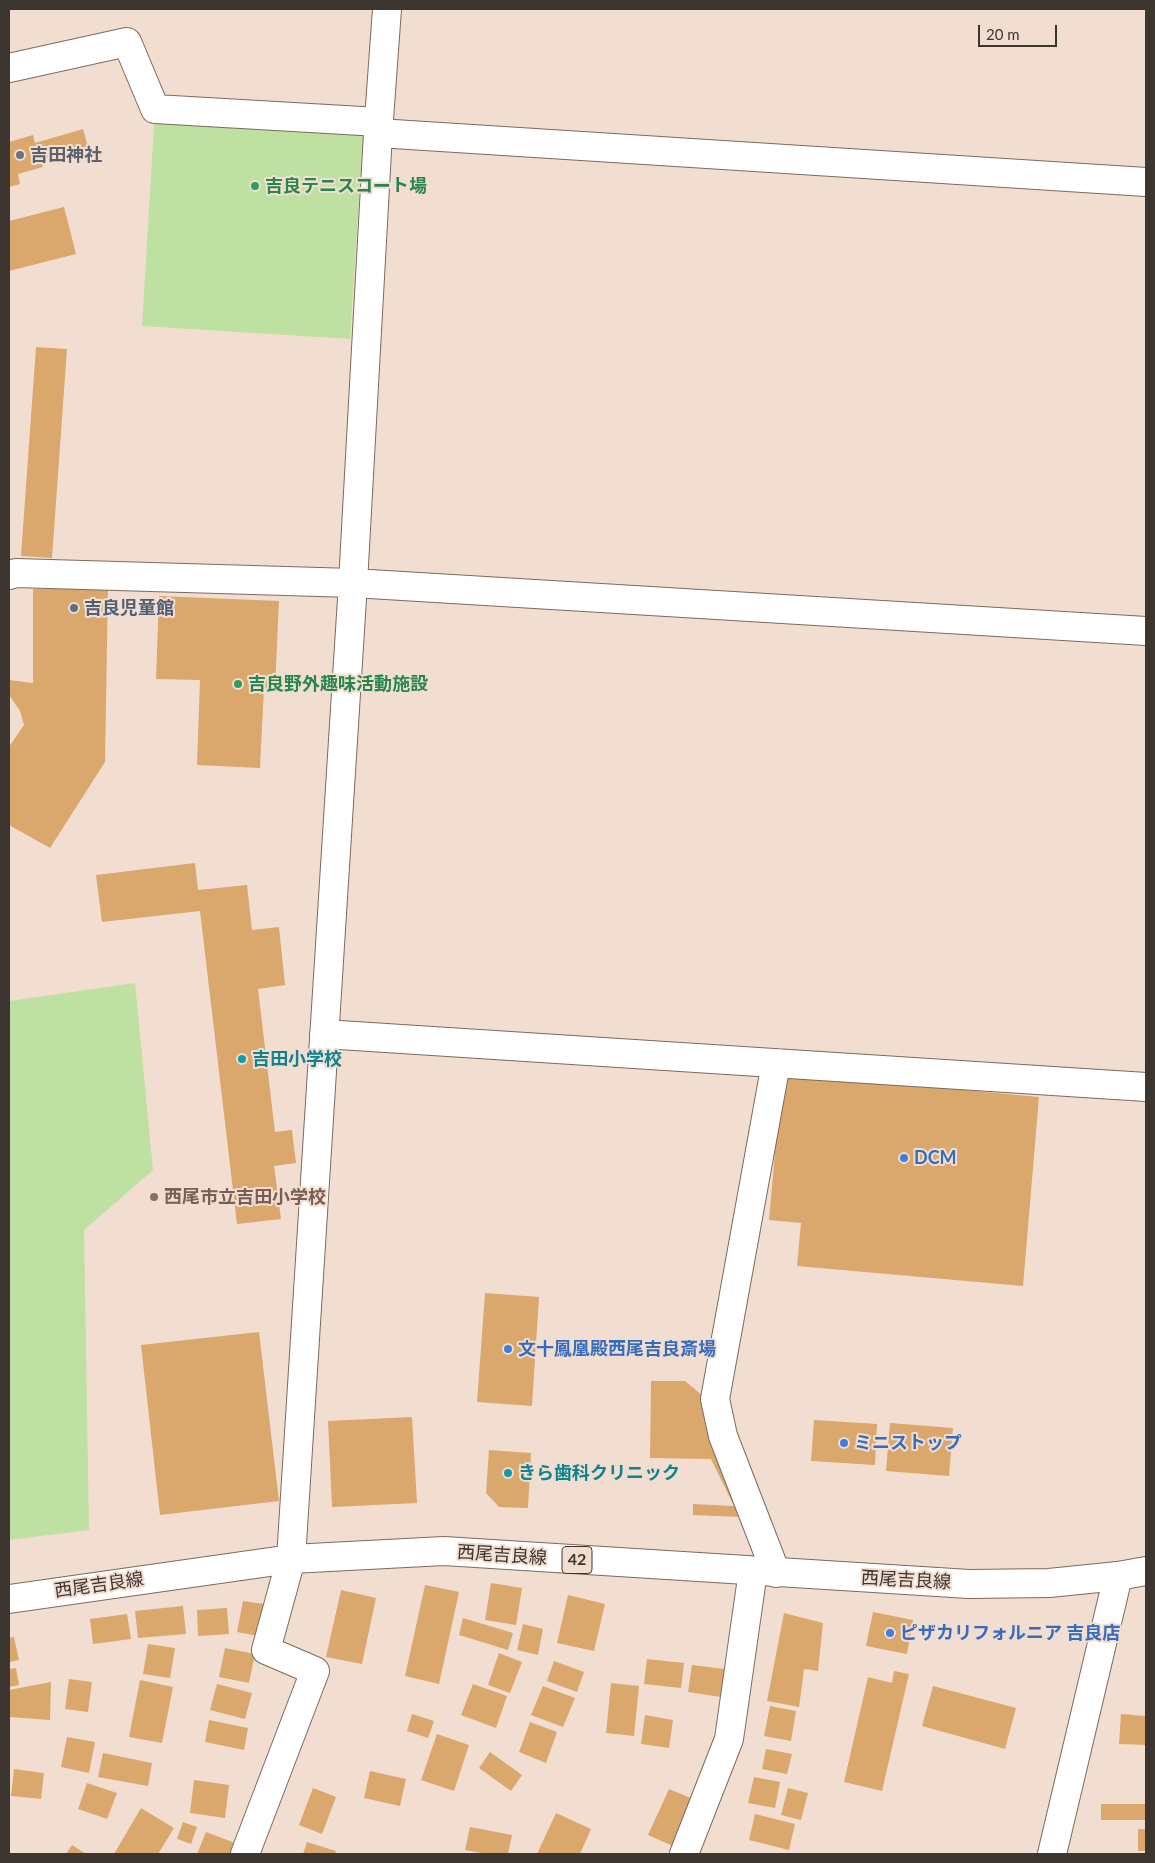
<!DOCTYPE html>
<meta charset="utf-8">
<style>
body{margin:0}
#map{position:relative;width:1155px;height:1863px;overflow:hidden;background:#f2ded0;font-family:Lato,sans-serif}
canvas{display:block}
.frame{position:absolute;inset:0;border:10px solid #3d3530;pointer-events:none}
.scale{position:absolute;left:978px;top:25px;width:79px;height:22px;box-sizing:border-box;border:2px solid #3d3530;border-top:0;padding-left:6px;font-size:15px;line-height:18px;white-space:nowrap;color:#3d3530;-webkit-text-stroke:4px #f2ded0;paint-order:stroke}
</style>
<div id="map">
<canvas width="1155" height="1863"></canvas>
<div class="frame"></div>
<div class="scale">20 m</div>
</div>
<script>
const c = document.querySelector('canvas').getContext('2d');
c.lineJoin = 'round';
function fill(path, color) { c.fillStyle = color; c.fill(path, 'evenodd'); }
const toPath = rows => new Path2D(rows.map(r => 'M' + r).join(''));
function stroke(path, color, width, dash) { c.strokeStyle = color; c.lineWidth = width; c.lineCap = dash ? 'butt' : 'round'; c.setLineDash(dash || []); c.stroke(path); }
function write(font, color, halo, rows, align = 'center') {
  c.font = font + ' Lato,"Noto Sans JP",sans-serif'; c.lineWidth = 4; c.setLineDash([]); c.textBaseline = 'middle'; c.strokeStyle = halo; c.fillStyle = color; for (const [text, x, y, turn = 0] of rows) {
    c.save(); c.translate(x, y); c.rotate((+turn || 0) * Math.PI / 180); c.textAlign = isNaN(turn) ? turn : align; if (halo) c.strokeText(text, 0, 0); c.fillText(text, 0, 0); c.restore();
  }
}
fill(toPath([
 [155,109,364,121,350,339,142,326],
 [135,983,153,1170,84,1230,89,1530,9,1540,9,1001]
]), '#bee0a0');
fill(toPath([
 [83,129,88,147,41,160,43,167,18,174,20,184,9,187,9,142,33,135,35,143],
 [64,207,76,254,9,271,9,221],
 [36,347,67,349,52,558,21,556],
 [108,587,105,762,50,848,9,825,9,747,24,725,20,711,9,695,9,680,33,683,33,589],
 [159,596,279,601,275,688,264,688,260,768,197,765,200,680,156,679],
 [195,863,198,890,247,885,252,930,279,927,285,985,258,989,275,1132,292,1130,296,1163,274,1166,281,1219,237,1224,200,911,102,922,96,875],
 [782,1073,1039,1097,1023,1286,797,1266,801,1223,769,1220],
 [485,1293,539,1297,532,1406,477,1402],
 [259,1332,279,1501,160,1515,141,1345],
 [651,1381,685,1381,709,1401,741,1517,693,1515,693,1504,734,1506,711,1459,650,1458],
 [412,1417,417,1503,332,1507,328,1421],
 [814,1420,877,1424,875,1465,811,1461],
 [890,1423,953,1428,949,1476,886,1471],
 [489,1450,531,1453,528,1508,499,1507,486,1493],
 [491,1583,522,1588,516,1625,485,1620],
 [425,1585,459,1592,439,1684,405,1676],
 [341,1590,376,1598,362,1664,326,1657],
 [568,1595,605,1604,594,1651,557,1643],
 [243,1601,264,1604,258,1636,237,1632],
 [183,1606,186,1634,138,1638,135,1611],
 [227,1608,229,1634,198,1636,197,1610],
 [873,1612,913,1620,907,1654,866,1646],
 [784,1613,823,1623,818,1671,804,1669,799,1707,767,1701],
 [127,1614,131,1639,93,1644,90,1619],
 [463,1618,513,1633,508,1650,459,1635],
 [523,1624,543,1629,538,1655,517,1650],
 [14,1637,19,1660,9,1662,9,1638],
 [148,1644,175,1648,170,1678,143,1674],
 [225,1648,255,1654,249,1683,219,1677],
 [499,1653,522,1662,510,1693,488,1685],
 [647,1659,684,1663,681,1688,644,1684],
 [554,1661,584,1672,577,1692,547,1681],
 [692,1665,725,1669,721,1697,688,1692],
 [16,1668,19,1685,9,1687,9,1669],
 [894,1671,909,1674,882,1791,844,1782,868,1677,892,1683],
 [69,1679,92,1682,88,1712,65,1709],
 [140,1680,173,1687,162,1743,129,1737],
 [51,1682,50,1720,9,1717,9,1690],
 [611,1683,639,1686,634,1736,606,1733],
 [217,1684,252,1693,245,1719,210,1710],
 [473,1684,507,1696,496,1728,461,1715],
 [543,1686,575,1698,563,1727,531,1715],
 [933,1686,1016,1708,1005,1749,922,1726],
 [770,1706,796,1711,791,1741,764,1736],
 [412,1714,434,1721,428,1738,407,1731],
 [1121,1714,1146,1716,1146,1745,1119,1744],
 [645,1715,673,1720,669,1748,641,1744],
 [209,1720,248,1728,244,1750,205,1742],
 [530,1722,557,1732,546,1763,519,1752],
 [437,1734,469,1745,454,1791,421,1780],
 [67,1737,95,1742,89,1773,61,1767],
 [766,1749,792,1754,787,1774,762,1769],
 [490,1752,522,1775,511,1791,479,1768],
 [103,1753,152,1763,148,1786,98,1777],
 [14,1769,44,1773,41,1799,11,1796],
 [370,1771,406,1779,400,1806,364,1798],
 [754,1777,780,1782,775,1808,748,1803],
 [194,1780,229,1785,225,1818,190,1813],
 [87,1783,117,1793,107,1819,78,1809],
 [313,1788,336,1797,322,1834,299,1825],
 [788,1788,808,1793,801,1820,781,1815],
 [669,1789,693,1799,673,1846,648,1835],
 [1101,1804,1146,1804,1146,1820,1101,1820],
 [141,1808,174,1828,158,1854,114,1854],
 [556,1813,591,1829,580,1854,537,1854],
 [755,1814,795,1824,789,1850,749,1840],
 [183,1822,197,1827,191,1844,177,1839],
 [470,1827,512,1835,508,1854,487,1854,465,1850],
 [1138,1829,1146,1829,1146,1851,1138,1851],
 [206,1832,235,1843,230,1854,197,1854],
 [307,1842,336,1851,335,1854,303,1854],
 [72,1845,86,1854,66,1854]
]), '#daa76d');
const minor = toPath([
 [9,68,127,42,155,109,379,122],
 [378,133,1146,182],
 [9,575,16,573,353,583,1146,631],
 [324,1034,1146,1087],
 [776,1063,715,1399,723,1436,776,1573],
 [245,1854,315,1671,266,1650,291,1559,353,583,378,133,387,9],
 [684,1854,729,1739,753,1571],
 [1052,1854,1118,1576]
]);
const major = toPath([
 [9,1599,291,1559,444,1551,969,1584,1049,1583,1118,1576,1146,1571]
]);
stroke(minor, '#7c6a5e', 30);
stroke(major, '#7c6a5e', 30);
stroke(minor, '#fff', 28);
stroke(major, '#fff', 28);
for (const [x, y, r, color] of [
 [20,155,5,"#6b7280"],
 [255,186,5,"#2e9e5b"],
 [74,608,5,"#5c6f8a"],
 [238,684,5,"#2e9e5b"],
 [242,1059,5,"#0f9aa8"],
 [904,1158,5,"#3f7fe0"],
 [154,1197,5,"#8d6e63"],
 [508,1349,5,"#3f7fe0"],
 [844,1443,5,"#3f7fe0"],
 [508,1473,5,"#0f9aa8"],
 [890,1633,5,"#3f7fe0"]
]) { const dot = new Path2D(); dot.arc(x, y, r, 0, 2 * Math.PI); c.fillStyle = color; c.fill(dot); stroke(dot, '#f2ded0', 2); }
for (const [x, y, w] of [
 [577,1560,30]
]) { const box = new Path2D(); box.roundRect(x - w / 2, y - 13.5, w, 27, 4); c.fillStyle = '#f2ded0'; c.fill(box); stroke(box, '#3d3530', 1); }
write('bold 16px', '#3d3530', null, [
 ["42",577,1560]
]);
write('bold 18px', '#5b616d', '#f2ded0', [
 ["吉田神社",30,155]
], 'left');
write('bold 18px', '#27864d', '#f2ded0', [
 ["吉良テニスコート場",265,186],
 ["吉良野外趣味活動施設",248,684]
], 'left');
write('bold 18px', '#4e5e75', '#f2ded0', [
 ["吉良児童館",84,608]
], 'left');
write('bold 18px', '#0d838f', '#f2ded0', [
 ["吉田小学校",252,1059],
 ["きら歯科クリニック",518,1473]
], 'left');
write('bold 18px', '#366cbe', '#f2ded0', [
 ["DCM",914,1158],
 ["文十鳳凰殿西尾吉良斎場",518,1349],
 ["ミニストップ",854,1443],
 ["ピザカリフォルニア 吉良店",900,1633]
], 'left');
write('bold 18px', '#785e54', '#f2ded0', [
 ["西尾市立吉田小学校",164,1197]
], 'left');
write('18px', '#3d3530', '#f2ded0', [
 ["西尾吉良線",502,1555,4],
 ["西尾吉良線",906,1580,3],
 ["西尾吉良線",99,1585,-8]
]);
</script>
